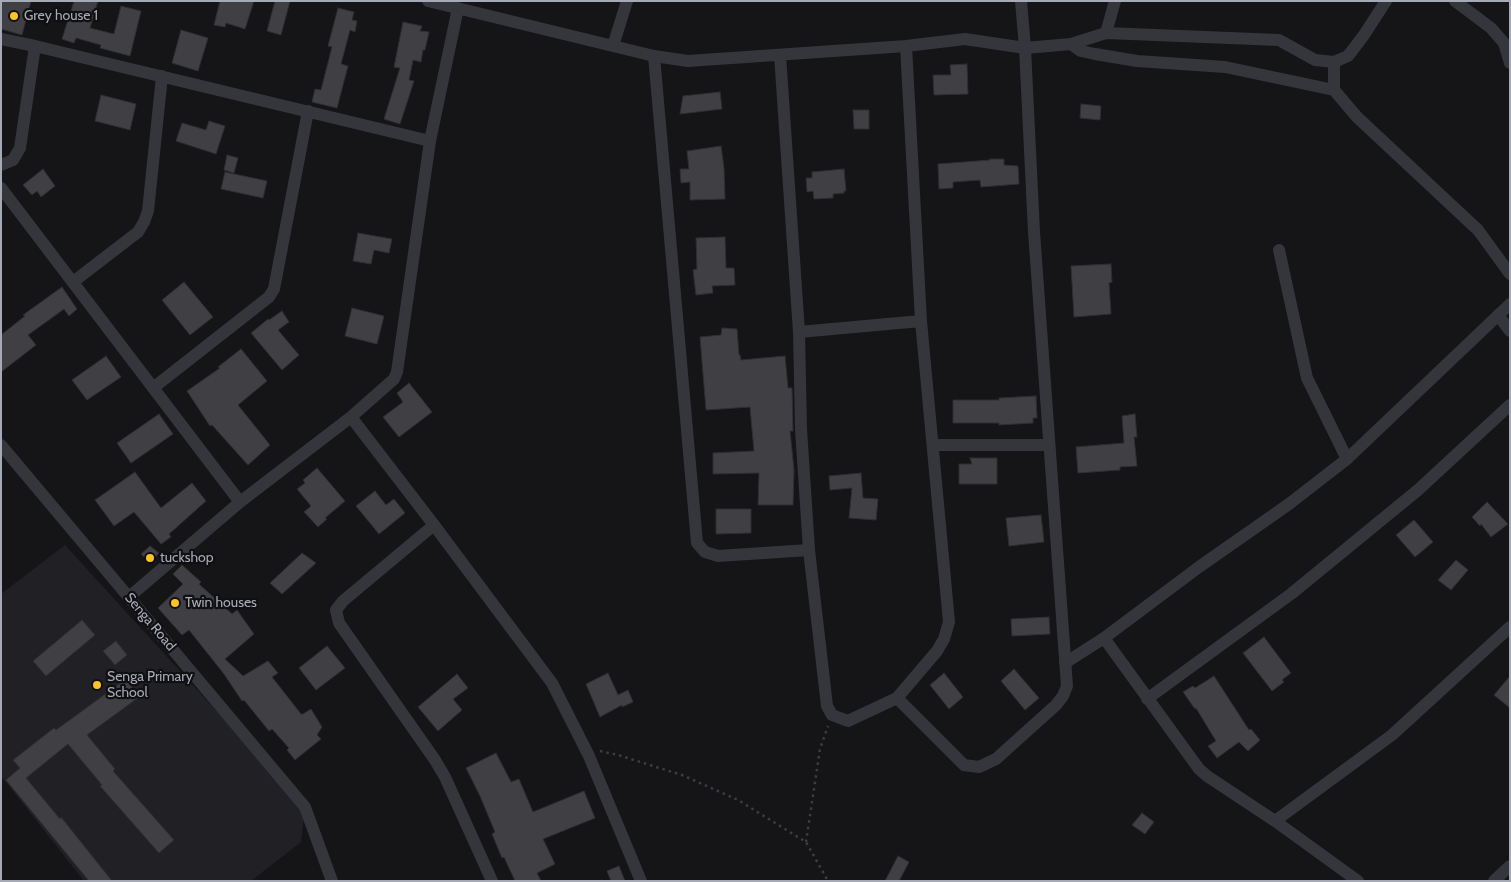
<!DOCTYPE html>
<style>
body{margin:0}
#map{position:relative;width:1511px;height:882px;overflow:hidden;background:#151417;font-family:Cabin,sans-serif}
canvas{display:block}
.frame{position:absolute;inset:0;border:2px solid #a6aab7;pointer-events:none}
</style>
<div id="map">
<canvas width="1511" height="882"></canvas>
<div class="frame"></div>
</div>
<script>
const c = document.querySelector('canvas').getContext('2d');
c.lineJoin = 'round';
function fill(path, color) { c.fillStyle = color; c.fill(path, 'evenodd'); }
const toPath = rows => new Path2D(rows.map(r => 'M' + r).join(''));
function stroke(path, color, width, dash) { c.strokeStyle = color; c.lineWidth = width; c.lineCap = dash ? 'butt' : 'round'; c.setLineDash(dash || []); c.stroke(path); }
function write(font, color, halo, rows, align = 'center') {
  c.font = font + ' Cabin,sans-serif'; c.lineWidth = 4.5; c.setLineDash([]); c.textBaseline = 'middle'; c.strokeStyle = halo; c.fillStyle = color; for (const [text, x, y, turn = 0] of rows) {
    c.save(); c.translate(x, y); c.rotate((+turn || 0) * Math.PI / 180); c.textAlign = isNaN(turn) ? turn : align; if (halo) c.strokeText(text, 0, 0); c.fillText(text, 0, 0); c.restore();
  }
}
fill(toPath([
 [65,545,305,808,301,842,251,881,84,881,1,776,1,594]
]), '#212024');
const building = toPath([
 [1,1,31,1,22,35,1,29,1,1],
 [74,1,98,1,90,28,114,34,121,6,141,11,130,56,100,48,101,45,76,38,74,43,62,39,74,1],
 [220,1,254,1,245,29,226,23,225,27,214,25,220,1],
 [275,1,290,1,281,35,267,31,275,1],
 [338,8,354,12,352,20,357,21,355,32,350,30,341,64,348,66,337,108,312,102,315,89,321,90,332,47,328,46,338,8],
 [403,22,422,26,420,31,429,32,425,50,423,50,421,62,413,60,409,80,414,81,400,124,384,119,400,68,394,67,403,22],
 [181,30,208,38,198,71,172,63,181,30],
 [967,64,968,94,934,95,933,75,951,75,950,65,967,64],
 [720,92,722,109,680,114,683,96,720,92],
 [101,95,136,104,130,130,95,121,101,95],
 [1081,104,1101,106,1100,120,1080,118,1081,104],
 [853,110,869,110,869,129,854,129,853,110],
 [209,121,225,126,216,154,176,141,182,123,206,130,209,121],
 [721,146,724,168,725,199,690,200,690,182,681,183,680,169,689,169,687,151,721,146],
 [227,155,238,158,234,173,224,170,227,155],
 [990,159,1004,159,1004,165,1018,166,1019,184,981,187,980,180,953,182,953,188,939,189,938,164,990,160,990,159],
 [43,169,55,186,41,197,37,191,32,195,23,185,43,169],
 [844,169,846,191,844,191,844,193,833,194,833,198,814,199,813,191,807,192,806,178,812,178,812,172,844,169],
 [225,172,267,181,263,198,221,189,225,172],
 [358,233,392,239,389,253,374,250,371,264,353,261,358,233],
 [725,237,726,268,734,268,735,285,712,286,713,293,696,295,693,270,697,269,696,238,725,237],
 [1111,264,1112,282,1109,283,1111,314,1074,317,1071,266,1111,264],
 [184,282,213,317,190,335,162,300,184,282],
 [62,287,77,309,69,316,64,309,28,335,36,345,1,372,1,335,25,316,23,315,62,287],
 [352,308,384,316,377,344,345,336,352,308],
 [282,311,289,322,278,330,299,355,282,370,251,333,268,319,269,320,282,311],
 [722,328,737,329,739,355,740,355,741,360,785,356,788,388,792,388,793,431,790,431,794,470,793,505,758,505,759,473,713,474,713,453,754,451,750,407,706,410,700,337,721,335,722,328],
 [241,349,267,381,238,405,270,445,248,465,212,425,210,426,187,391,220,368,218,367,241,349],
 [106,356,121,377,87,400,72,380,106,356],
 [409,383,432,412,399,437,383,417,403,402,397,393,409,383],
 [1036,396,1037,418,1033,418,1033,423,999,425,999,423,953,423,953,400,999,400,999,398,1036,396],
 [159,414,173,434,131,463,117,443,159,414],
 [1135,414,1137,437,1134,437,1137,466,1120,467,1120,470,1078,473,1076,447,1124,443,1122,416,1135,414],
 [970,458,997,458,997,484,959,484,959,464,972,464,970,458],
 [317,468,345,501,325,518,327,519,318,527,304,512,311,506,297,489,305,483,303,480,317,468],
 [135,472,161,508,192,483,206,501,169,534,171,537,161,544,134,512,114,526,95,500,135,472],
 [861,473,863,498,878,499,876,520,849,518,852,488,830,490,829,476,861,473],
 [375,491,386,505,394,499,405,513,379,534,356,506,375,491],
 [1487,502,1508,524,1491,537,1481,524,1480,526,1472,517,1487,502],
 [716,509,751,509,751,533,716,534,716,509],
 [1041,515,1044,542,1009,546,1006,518,1041,515],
 [1414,520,1433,542,1415,557,1396,535,1414,520],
 [150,546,159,553,150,563,141,554,150,546],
 [302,553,316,563,282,594,270,583,302,553],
 [1456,560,1468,570,1451,590,1438,580,1456,560],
 [182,565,201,582,199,584,232,614,237,610,254,634,225,659,243,676,268,661,278,673,272,677,301,714,303,714,311,709,322,727,317,735,321,739,295,760,287,750,289,748,272,729,269,731,244,700,242,701,224,674,189,630,182,635,158,608,183,584,173,574,182,565],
 [1049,617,1050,634,1012,636,1011,619,1049,617],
 [82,620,95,635,46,676,33,661,82,620],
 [1264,637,1291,673,1282,680,1284,682,1272,691,1243,653,1264,637],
 [116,641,127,655,115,665,103,651,116,641],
 [327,646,345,668,316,690,299,668,327,646],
 [1014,669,1039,698,1025,710,1001,681,1014,669],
 [608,673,618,695,628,690,633,702,622,707,622,705,600,717,586,684,608,673],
 [944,673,963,697,949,709,930,685,944,673],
 [457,674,468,688,453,699,462,710,438,731,418,707,457,674],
 [1214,676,1249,730,1251,729,1260,740,1248,751,1239,742,1217,758,1208,746,1216,741,1196,708,1195,709,1183,692,1193,686,1195,688,1214,676],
 [1510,676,1510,708,1494,695,1510,676],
 [126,679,139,697,87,735,115,769,113,771,174,840,159,853,100,786,102,785,68,744,26,778,60,819,61,817,112,881,89,881,6,780,20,768,13,760,54,728,56,730,126,679],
 [496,753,511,782,519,779,533,812,584,791,595,818,543,839,555,864,537,873,541,881,515,881,504,857,502,858,492,834,495,832,480,796,466,768,496,753],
 [1142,813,1154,822,1145,834,1132,825,1142,813],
 [898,856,909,862,899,881,885,881,898,856],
 [619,866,625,881,611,881,607,871,619,866]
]);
fill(building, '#3f3f44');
stroke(building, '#2f2e33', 1);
stroke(toPath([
 [600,751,618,755,682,775,738,800,806,842,828,881],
 [806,842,820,749,828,726]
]), '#3b3d43', 2.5, [2.5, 4]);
stroke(toPath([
 [428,1,613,46,654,56,688,61,906,46,965,39,1025,48,1071,44,1106,33,1279,40,1315,60,1334,62,1348,56,1364,35,1386,1],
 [1455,1,1491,28,1504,43,1510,63],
 [1106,33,1115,1],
 [1,39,35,46,430,141],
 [1071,44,1081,51,1095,54,1137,61,1225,67,1334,90,1357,117,1478,230,1510,274],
 [613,46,627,1],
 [780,55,799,332,801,429,809,550,827,706,832,715,848,721,897,698,937,651,944,639,949,622,921,321,906,46],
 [654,56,697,543,705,552,718,556,809,550],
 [1334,62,1334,90],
 [1,165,13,160,20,148,35,46],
 [1,188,240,502],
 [1279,250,1307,378,1347,459],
 [73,282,138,232,144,222,148,211,162,76],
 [1498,315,1510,331],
 [799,332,921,321],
 [153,388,269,297,274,289,308,111],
 [351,417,434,525,552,683,589,756,641,881],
 [1,445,305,807,332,881],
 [933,445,1049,445],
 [434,525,343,601,336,610,339,623,435,760,445,777,492,881],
 [129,597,240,502,351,417,394,379,397,372,430,141,458,8],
 [1104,638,1199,769,1207,776,1275,821,1358,881],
 [1065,663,1104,638,1199,567,1289,504,1347,459,1510,304],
 [897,698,964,765,979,767,996,759,1056,705,1063,696,1067,686,1034,232,1025,48,1021,1],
 [1147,699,1291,594,1418,490,1510,405],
 [1275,821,1392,735,1510,627],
 [1494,881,1510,866]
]), '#35363c', 12);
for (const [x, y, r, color] of [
 [14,16,5,"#fac429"],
 [150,558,5,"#fac429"],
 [175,603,5,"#fac429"],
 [97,685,5,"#fac429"]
]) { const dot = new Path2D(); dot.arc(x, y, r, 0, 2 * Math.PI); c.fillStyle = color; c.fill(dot); stroke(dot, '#100f11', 2); }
write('14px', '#a6aab7', '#100f11', [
 ["Grey house 1",24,16],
 ["tuckshop",160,558],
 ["Twin houses",185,603],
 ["Senga Primary",107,677],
 ["School",107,693]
], 'left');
write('14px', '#a6aab7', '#100f11', [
 ["Senga Road",150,622,50]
]);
</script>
